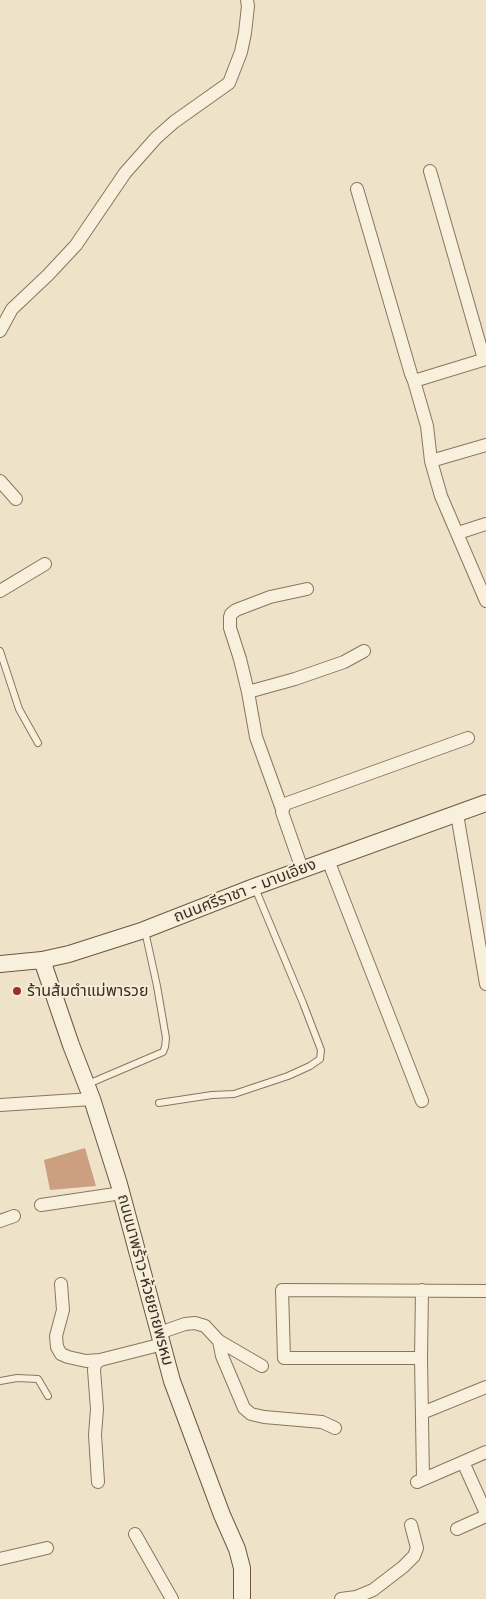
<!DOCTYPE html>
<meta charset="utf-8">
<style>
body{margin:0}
canvas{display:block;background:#eee3c8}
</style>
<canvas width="486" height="1599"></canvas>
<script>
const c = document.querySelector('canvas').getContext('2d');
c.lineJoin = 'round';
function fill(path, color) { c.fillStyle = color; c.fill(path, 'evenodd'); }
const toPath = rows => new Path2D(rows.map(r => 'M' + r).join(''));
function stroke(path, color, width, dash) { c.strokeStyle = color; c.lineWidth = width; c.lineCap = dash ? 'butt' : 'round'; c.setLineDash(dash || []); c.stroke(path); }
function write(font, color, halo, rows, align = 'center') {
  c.font = font + ' "Libre Baskerville","Noto Sans Thai",serif'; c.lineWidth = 4; c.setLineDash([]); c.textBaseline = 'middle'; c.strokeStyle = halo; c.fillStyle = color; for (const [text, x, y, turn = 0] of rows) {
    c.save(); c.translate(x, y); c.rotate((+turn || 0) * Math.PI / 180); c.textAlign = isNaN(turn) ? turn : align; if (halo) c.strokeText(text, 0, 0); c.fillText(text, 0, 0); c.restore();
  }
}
fill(toPath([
 [13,988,20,988,21,994,14,995],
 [85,1148,96,1186,50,1190,44,1160]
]), '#cb9f7f');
const lane = toPath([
 [0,651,19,709,38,743],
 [88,1084,163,1052,165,1047,166,1038,157,986,145,931],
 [159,1103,212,1095,234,1094,288,1076,310,1066,320,1059,321,1050,303,1003,255,888],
 [0,1381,17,1378,38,1379,48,1396]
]);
const street = toPath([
 [430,171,484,359],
 [357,189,411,374,414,381,427,426,431,461,441,496,486,601],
 [0,331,12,309,48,275,76,245,125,173,156,138,174,122,229,83,241,52,245,33,248,6,247,0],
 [414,381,486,359],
 [431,461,486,445],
 [0,481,16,499],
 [458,533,486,524],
 [0,591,45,564],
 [248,692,295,679,344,662,364,651],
 [282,809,256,737,248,692,240,659,230,628,230,617,231,614,236,610,270,597,307,589],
 [457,814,486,984],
 [328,860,422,1101],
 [302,869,282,812,285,804,468,738],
 [0,1105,92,1099],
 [41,1205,122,1193],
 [0,1221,14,1216],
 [61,1284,63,1310,56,1336,57,1347,61,1354,68,1357,86,1361,100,1360],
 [422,1290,421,1358,423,1479],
 [159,1333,185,1324,195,1323,205,1326,219,1341,262,1366],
 [219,1341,222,1356,244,1408,251,1414,264,1417,322,1422,335,1428],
 [421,1358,284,1358,282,1290,486,1291],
 [422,1413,486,1387],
 [463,1462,486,1513],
 [98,1482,95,1435,97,1409,94,1370,95,1364,100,1360,163,1344],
 [417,1482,486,1452],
 [457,1529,486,1516],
 [135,1534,172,1599],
 [0,1559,47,1548],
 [341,1599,356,1597,373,1590,403,1567,414,1556,417,1548,411,1525]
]);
const secondary = toPath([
 [42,960,71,1045,92,1099,119,1184,172,1381,222,1515,237,1549,242,1568,242,1599],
 [0,964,42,960,69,954,144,930,254,887,486,803]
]);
stroke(lane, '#8a755d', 8);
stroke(street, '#8a755d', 14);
stroke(secondary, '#6c5640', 18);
stroke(lane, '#f8f0dc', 6);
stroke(street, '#f8f0dc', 12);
stroke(secondary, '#f8f0dc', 16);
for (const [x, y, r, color] of [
 [17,991,5,"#972f2f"]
]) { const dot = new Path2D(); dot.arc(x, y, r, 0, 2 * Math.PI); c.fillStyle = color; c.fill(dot); stroke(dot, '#f5edd8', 2); }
write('16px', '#3a2d21', '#f5edd8', [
 ["ถนนศรีราชา - มาบเอียง",245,891,-21],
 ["ถนนนาพร้าว-ห้วยยายพรหม",145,1280,75]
]);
write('16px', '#3a2d21', '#f5edd8', [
 ["ร้านส้มตำแม่พารวย",27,991]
], 'left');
</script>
